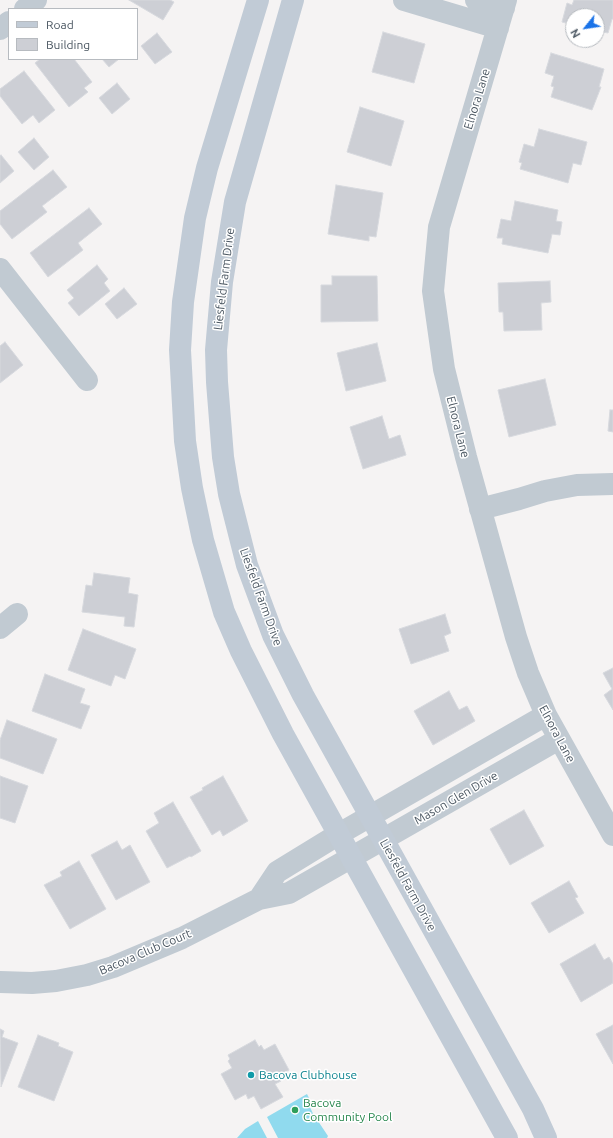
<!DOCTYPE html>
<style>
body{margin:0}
#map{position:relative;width:613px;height:1138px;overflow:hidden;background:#f5f3f3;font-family:Ubuntu,sans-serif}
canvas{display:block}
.legend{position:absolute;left:8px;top:8px;width:130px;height:52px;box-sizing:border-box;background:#fff;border:1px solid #b7bbc0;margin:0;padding:5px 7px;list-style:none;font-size:12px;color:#4a5661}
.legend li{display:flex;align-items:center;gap:8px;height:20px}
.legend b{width:20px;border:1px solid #b7bbc0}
.north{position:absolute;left:565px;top:8px;width:40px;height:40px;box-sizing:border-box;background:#fff;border:1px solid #b7bbc0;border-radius:50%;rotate:240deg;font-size:11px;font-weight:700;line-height:16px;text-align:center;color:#4a5661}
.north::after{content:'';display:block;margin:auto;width:14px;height:18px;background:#1a73e8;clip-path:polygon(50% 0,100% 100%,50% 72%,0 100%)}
</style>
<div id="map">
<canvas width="613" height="1138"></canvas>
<ul class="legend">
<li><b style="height:5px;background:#c1cbd6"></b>Road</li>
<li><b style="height:11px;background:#cdcfd5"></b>Building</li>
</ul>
<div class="north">N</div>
</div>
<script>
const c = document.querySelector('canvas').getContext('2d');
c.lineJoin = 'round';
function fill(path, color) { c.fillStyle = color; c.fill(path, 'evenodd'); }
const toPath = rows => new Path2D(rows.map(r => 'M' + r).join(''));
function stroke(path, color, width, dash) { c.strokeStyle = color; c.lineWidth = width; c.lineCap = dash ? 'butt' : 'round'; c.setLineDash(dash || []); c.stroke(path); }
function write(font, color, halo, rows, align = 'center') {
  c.font = font + ' Ubuntu,sans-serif'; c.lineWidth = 3; c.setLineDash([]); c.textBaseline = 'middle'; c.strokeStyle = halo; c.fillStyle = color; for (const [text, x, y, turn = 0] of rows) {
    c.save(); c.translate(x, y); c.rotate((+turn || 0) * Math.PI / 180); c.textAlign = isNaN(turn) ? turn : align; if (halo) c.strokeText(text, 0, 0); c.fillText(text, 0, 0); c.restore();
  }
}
fill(toPath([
 [307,1094,311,1102,308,1103,316,1120,318,1121,328,1136,327,1138,278,1138,267,1117],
 [258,1121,267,1138,237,1138,245,1129]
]), '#90daee');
const building = toPath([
 [129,0,170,0,174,2,163,20,129,0],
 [574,0,613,0,613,19,612,19,608,33,597,31,597,16,573,16,573,25,562,22,567,3,572,5,574,0],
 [383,32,425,44,414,83,372,72,383,32],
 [157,33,172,52,155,64,141,46,157,33],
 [551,53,604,69,599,87,601,87,592,110,551,97,554,87,551,86,554,76,545,73,551,53],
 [40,59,74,59,92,82,84,88,88,92,69,107,35,63,40,59],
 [102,59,119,59,109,67,102,59],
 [24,71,55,110,39,123,33,115,22,124,0,96,0,89,24,71],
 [117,83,130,99,112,114,99,98,117,83],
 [360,107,404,121,391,166,347,152,360,107],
 [539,129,587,142,581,165,573,163,568,183,520,169,522,163,519,162,524,144,534,147,539,129],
 [34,138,49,157,34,170,18,152,34,138],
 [1,155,14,171,0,183,0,156,1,155],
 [53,170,67,187,42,206,47,212,12,239,0,224,0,211,53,170],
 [336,185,383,193,376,237,369,236,369,241,328,234,336,185],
 [515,201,558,210,556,221,562,222,560,235,552,234,548,253,502,244,503,238,497,238,501,219,511,221,515,201],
 [89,208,102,224,78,243,83,250,48,277,30,253,89,208],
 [97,265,108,279,104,283,110,291,79,316,68,303,74,298,67,290,97,265],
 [332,276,377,276,378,321,321,322,321,285,332,285,332,276],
 [550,281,551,302,541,303,542,330,504,331,503,312,499,312,498,283,550,281],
 [124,288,137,304,117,319,105,304,124,288],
 [5,342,23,365,0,383,0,346,5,342],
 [377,343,386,381,346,391,337,353,377,343],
 [545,379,556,425,509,437,498,390,545,379],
 [610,410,613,410,613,432,608,431,610,410],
 [382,416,389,439,400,435,406,455,363,469,350,427,382,416],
 [94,573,130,578,128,593,138,595,134,627,124,626,125,617,82,612,86,585,92,586,94,573],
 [445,614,451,633,444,636,449,651,411,664,399,629,445,614],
 [83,629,136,649,125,679,115,675,111,686,68,670,83,629],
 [613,668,613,710,604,695,612,689,603,673,613,668],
 [45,674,85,689,80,703,90,706,81,729,32,711,45,674],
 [449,691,459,710,467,706,475,721,433,745,414,711,449,691],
 [7,720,57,739,43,774,0,758,0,740,7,720],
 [0,776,28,786,15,823,0,818,0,776],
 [223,776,248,821,223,836,220,830,212,835,190,797,203,790,202,788,223,776],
 [173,802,201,851,191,857,190,856,167,868,146,831,159,823,154,813,173,802],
 [524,810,544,846,510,865,490,829,524,810],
 [117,841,122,850,130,845,150,882,116,900,91,855,117,841],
 [79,861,106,909,70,929,44,885,62,876,60,872,79,861],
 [569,881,578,897,575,898,584,913,549,933,531,903,569,881],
 [595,944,604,960,609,957,613,964,613,983,581,1002,560,964,595,944],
 [613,1025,613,1064,596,1034,613,1025],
 [0,1029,4,1031,2,1037,18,1043,1,1087,0,1029],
 [38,1035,59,1043,58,1046,73,1052,54,1101,18,1087,38,1035],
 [255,1040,259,1047,261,1045,264,1050,275,1044,289,1070,278,1076,281,1081,275,1084,283,1097,261,1109,254,1096,248,1099,246,1094,235,1100,221,1074,232,1068,228,1061,230,1059,228,1055,255,1040]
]);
fill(building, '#cdcfd5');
stroke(building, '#d7d9de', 1);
stroke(toPath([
 [404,0,498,28],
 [476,0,504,8],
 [506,0,439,227,433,291,444,369,466,457,516,637,528,673,546,715,613,835],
 [25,9,36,0],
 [0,29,9,22],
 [0,269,87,380],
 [480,509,519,499,545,491,577,485,613,484],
 [0,628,17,614],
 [259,899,277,872,339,834,546,715],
 [0,982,32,983,56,981,87,975,113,967,182,938,259,899,289,893,559,739]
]), '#c1cad2', 22);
stroke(toPath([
 [258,0,207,168,195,218,183,302,180,350,185,441,192,488,203,540,224,612,241,651,283,734,507,1138],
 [293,0,235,202,222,282,216,350,217,382,223,457,229,494,247,565,273,635,303,695,533,1109,546,1138]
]), '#c1cbd6', 22);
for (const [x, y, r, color] of [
 [251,1075,4,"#0f9aa8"],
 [295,1110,4,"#2e9e5b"]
]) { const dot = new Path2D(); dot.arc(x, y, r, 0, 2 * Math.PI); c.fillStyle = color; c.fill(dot); stroke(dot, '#fff', 1.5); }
write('12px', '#4a5661', '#fff', [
 ["Elnora Lane",477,99,-73],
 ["Liesfeld Farm Drive",224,279,-83],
 ["Elnora Lane",458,427,76],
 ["Liesfeld Farm Drive",261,597,70],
 ["Elnora Lane",557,734,62],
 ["Mason Glen Drive",456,798,-30],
 ["Liesfeld Farm Drive",408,885,61],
 ["Bacova Club Court",145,952,-23]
]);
write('12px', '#0d838f', '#fff', [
 ["Bacova Clubhouse",259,1075]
], 'left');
write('12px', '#27864d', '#fff', [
 ["Bacova",303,1103],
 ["Community Pool",303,1117]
], 'left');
</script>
